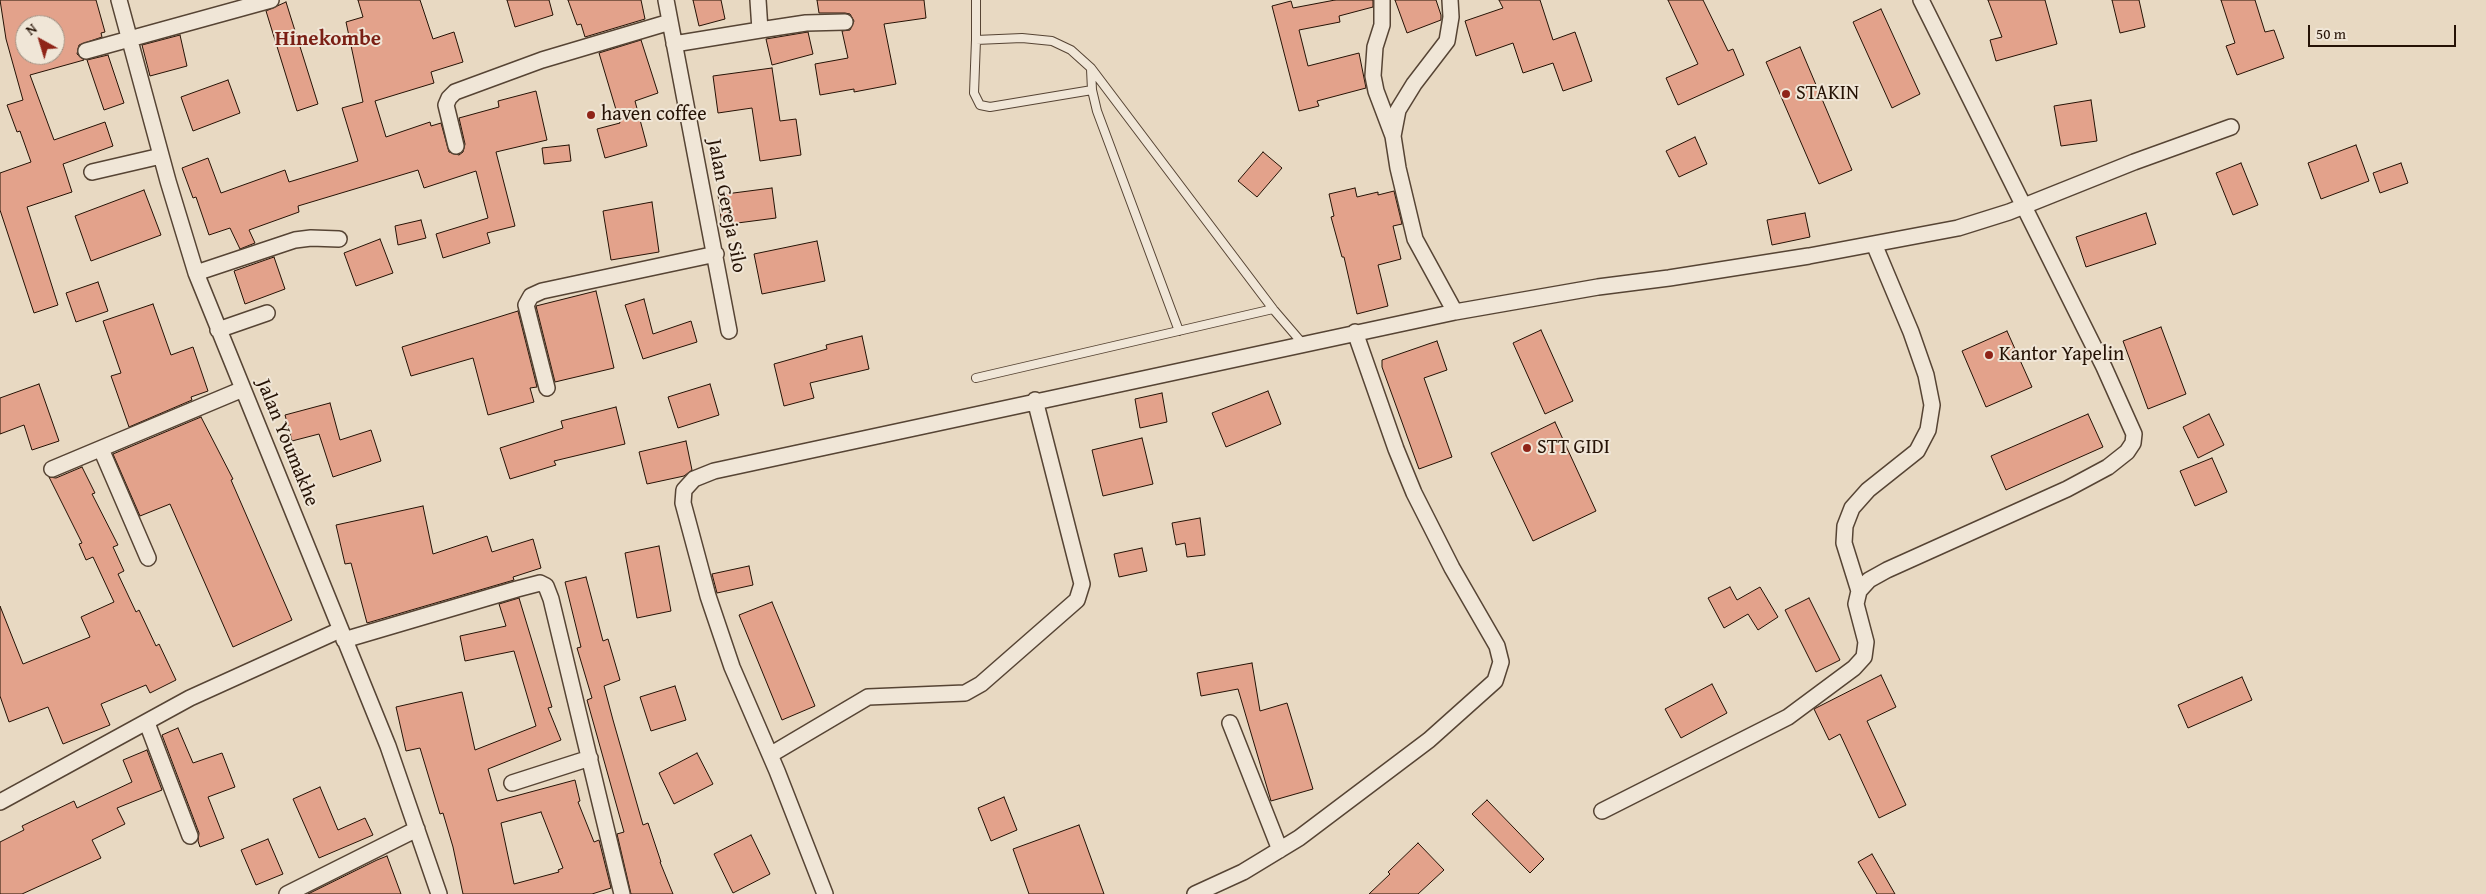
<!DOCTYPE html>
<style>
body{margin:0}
#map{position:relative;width:2486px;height:894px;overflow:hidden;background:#e8d9c2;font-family:"Gentium Book Plus",serif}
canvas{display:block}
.north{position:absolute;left:15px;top:15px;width:50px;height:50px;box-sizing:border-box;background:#f0e6d7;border:1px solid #9f9183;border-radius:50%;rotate:321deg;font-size:14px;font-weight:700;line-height:20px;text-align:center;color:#251205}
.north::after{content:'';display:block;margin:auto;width:18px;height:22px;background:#8f2418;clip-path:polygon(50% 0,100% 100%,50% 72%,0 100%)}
.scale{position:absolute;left:2308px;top:25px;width:148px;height:22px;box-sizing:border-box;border:2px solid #251205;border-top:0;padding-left:6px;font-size:15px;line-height:18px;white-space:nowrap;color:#251205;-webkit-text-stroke:4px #f0e6d7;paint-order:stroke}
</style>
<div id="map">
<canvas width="2486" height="894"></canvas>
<div class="north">N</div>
<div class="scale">50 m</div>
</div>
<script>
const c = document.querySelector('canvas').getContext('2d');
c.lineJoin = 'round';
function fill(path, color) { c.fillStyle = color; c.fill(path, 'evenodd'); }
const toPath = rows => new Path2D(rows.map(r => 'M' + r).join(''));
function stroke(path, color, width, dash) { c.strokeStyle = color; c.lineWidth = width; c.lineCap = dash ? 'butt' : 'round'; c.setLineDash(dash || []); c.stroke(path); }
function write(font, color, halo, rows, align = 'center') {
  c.font = font + ' "Gentium Book Plus",serif'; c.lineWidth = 4; c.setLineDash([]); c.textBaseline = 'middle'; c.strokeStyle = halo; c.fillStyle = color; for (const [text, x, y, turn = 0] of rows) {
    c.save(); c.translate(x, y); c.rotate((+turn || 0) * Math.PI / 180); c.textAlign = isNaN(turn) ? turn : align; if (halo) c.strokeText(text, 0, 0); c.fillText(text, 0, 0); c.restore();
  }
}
const building = toPath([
 [0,0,96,0,105,32,101,33,102,37,79,45,77,54,84,60,30,75,54,140,105,122,113,146,63,164,72,192,27,207,58,305,34,313,0,210,0,173,31,162,20,131,17,132,7,105,23,100,6,39,0,0],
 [25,25,55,25,55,55,25,55,25,25],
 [358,0,420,0,433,39,454,32,463,62,431,72,434,83,375,101,386,137,430,122,431,126,441,123,449,152,459,155,463,152,465,144,459,118,499,107,498,101,536,91,547,140,496,152,515,226,487,233,490,243,443,258,436,234,488,218,476,171,424,188,418,170,298,206,299,212,249,230,255,243,240,249,230,228,209,235,196,197,193,198,182,168,208,158,221,193,285,170,289,182,358,161,342,108,363,102,346,22,363,17,358,0],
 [507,0,549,0,553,15,515,27,507,0],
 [568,0,641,0,645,19,585,37,581,24,577,25,568,0],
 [693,0,721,0,725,19,699,26,693,0],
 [817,0,924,0,926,18,884,24,896,84,854,92,854,89,820,95,815,64,848,58,842,31,850,30,854,21,850,14,845,13,819,13,817,0],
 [1335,0,1373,0,1373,7,1339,16,1340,22,1299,30,1308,66,1359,53,1366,88,1317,101,1319,106,1299,111,1272,6,1291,1,1293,8,1335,0],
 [1395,0,1436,0,1441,15,1441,20,1407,33,1395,0],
 [1499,0,1540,0,1553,40,1575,32,1592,81,1563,91,1553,63,1523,73,1513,43,1476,56,1465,21,1503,8,1499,0],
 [1668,0,1703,0,1728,51,1733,49,1744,75,1678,105,1666,78,1698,64,1668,0],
 [1988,0,2045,0,2057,44,1996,61,1990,40,2002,37,1988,0],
 [2112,0,2139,0,2145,27,2120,33,2112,0],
 [2221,0,2255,0,2265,32,2274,30,2284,58,2237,75,2226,46,2235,43,2221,0],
 [286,2,318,104,297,111,266,11,286,2],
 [1881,9,1920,94,1892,108,1853,22,1881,9],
 [808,32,813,54,772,65,766,39,808,32],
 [180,35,187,66,150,76,142,45,180,35],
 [641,40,658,93,635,101,647,146,605,158,597,129,620,123,599,53,641,40],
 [1800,47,1852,170,1819,184,1766,62,1800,47],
 [108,55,124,103,104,110,87,60,108,55],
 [772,68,780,121,796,119,801,155,760,161,752,108,718,113,713,76,772,68],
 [228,80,240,113,193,131,181,97,228,80],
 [2091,100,2097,141,2061,146,2054,106,2091,100],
 [1695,137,1707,164,1679,177,1666,151,1695,137],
 [569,145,571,161,544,164,542,148,569,145],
 [2356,145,2369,181,2321,199,2308,163,2356,145],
 [1263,152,1282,168,1257,197,1238,181,1263,152],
 [2241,163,2258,205,2233,215,2216,173,2241,163],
 [2401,163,2408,183,2380,193,2373,173,2401,163],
 [772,188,776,218,722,225,718,195,772,188],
 [1355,188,1357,197,1378,192,1378,195,1394,191,1402,224,1393,226,1401,259,1378,265,1388,306,1357,314,1344,257,1342,257,1331,217,1334,216,1329,194,1355,188],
 [144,190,161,235,91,261,75,216,144,190],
 [652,202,659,252,611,260,603,211,652,202],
 [1805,213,1810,237,1772,245,1767,220,1805,213],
 [2146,213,2156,244,2086,267,2076,237,2146,213],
 [421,220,426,238,398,245,395,226,421,220],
 [380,239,393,273,356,286,344,253,380,239],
 [817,241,825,281,762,294,754,254,817,241],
 [274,257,285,289,245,304,234,271,274,257],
 [98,282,108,311,76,322,66,293,98,282],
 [596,291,614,368,555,382,536,306,596,291],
 [644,299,653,334,691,321,697,342,643,359,625,305,644,299],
 [153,304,171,355,193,347,208,391,191,397,192,400,129,427,111,376,121,373,103,321,153,304],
 [518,311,537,387,530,388,534,402,488,415,473,358,411,376,402,347,518,311],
 [2161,327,2186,394,2148,409,2123,341,2161,327],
 [1541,330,1573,401,1545,414,1513,343,1541,330],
 [2007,331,2032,387,1986,407,1962,351,2007,331],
 [862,336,869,369,810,383,814,398,784,406,774,364,827,349,826,345,862,336],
 [1437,341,1447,370,1424,378,1452,457,1419,469,1382,367,1382,360,1437,341],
 [39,384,59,441,32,450,24,425,0,434,0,398,39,384],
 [710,384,719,415,678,428,668,397,710,384],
 [1268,391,1281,424,1226,447,1212,413,1268,391],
 [1162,393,1167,422,1140,428,1135,399,1162,393],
 [330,403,340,440,371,430,381,461,333,477,319,434,292,441,285,415,330,403],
 [616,407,625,444,554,461,556,465,510,479,500,448,563,428,561,421,616,407],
 [2088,414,2103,447,2006,490,1991,456,2088,414],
 [2209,414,2224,445,2198,458,2183,427,2209,414],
 [201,417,233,479,231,480,292,620,233,647,170,504,140,516,113,454,201,417],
 [1555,422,1596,511,1533,541,1491,453,1555,422],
 [1142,438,1153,484,1103,496,1092,450,1142,438],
 [686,441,692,470,684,476,647,484,639,452,686,441],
 [2212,458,2227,492,2195,506,2180,471,2212,458],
 [82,467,95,493,92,494,118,545,113,547,124,571,118,574,136,612,139,610,156,646,159,644,176,680,150,693,146,685,101,704,110,725,63,744,48,707,9,722,0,696,0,606,23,664,90,637,81,617,114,602,93,557,86,560,79,544,82,543,49,477,56,478,82,467],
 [423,506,433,554,487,536,492,552,533,539,541,568,513,577,514,580,367,623,351,563,345,564,336,525,423,506],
 [1200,518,1205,555,1187,557,1185,543,1176,545,1172,523,1200,518],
 [659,546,671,611,637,618,625,553,659,546],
 [1142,548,1147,571,1119,577,1114,554,1142,548],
 [749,566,753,585,717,593,712,574,749,566],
 [586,577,603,641,608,639,620,680,604,686,613,720,643,825,648,823,661,862,660,862,673,894,631,894,617,834,624,832,587,700,592,698,577,648,581,647,565,582,586,577],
 [1730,587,1737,600,1760,587,1778,617,1758,630,1748,614,1724,628,1708,598,1730,587],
 [519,598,552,707,548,708,561,740,488,769,497,801,575,780,580,801,578,802,594,842,599,840,611,888,592,894,463,894,453,847,443,813,440,814,420,748,406,751,396,707,462,692,475,750,536,726,514,651,465,661,460,636,506,626,499,604,519,598],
 [541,812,563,868,558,870,559,872,514,884,501,823,541,812],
 [1809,598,1840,660,1816,672,1785,610,1809,598],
 [772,602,815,706,782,720,739,615,772,602],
 [1252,663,1260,711,1287,703,1313,789,1271,801,1238,689,1201,696,1197,673,1252,663],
 [1881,675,1896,707,1867,721,1906,805,1879,818,1840,734,1829,740,1814,709,1881,675],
 [2242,677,2252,700,2188,728,2178,705,2242,677],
 [1712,684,1727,713,1681,738,1665,709,1712,684],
 [675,686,686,720,651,731,640,697,675,686],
 [178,728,193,763,222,753,235,787,208,797,224,838,200,847,198,841,199,833,162,735,178,728],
 [147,750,162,790,117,808,125,824,92,840,101,858,22,894,0,894,0,842,24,830,22,826,74,801,77,808,132,782,123,760,147,750],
 [697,753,713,784,674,804,659,773,697,753],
 [320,787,338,830,365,818,373,835,319,858,293,799,320,787],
 [1004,797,1017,830,991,841,978,808,1004,797],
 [1487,800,1544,859,1530,873,1472,814,1487,800],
 [1079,825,1104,894,1029,894,1013,849,1079,825],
 [751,835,770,874,733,893,714,854,751,835],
 [268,839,283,874,256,885,241,850,268,839],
 [1418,843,1444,870,1418,894,1369,894,1390,874,1388,872,1418,843],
 [1872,854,1895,894,1877,894,1858,862,1872,854],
 [387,856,401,894,308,894,377,860,387,856]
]);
fill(building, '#e3a28b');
stroke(building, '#251205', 1);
const lane = toPath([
 [976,0,976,40,1022,38,1052,41,1071,50,1091,68,1273,309,1303,344],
 [976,40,974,93,980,105,990,107,1092,90],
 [1091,69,1092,90,1097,111,1179,331],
 [976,378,1273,309]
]);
const street = toPath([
 [119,0,168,181,196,273,388,746,439,894],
 [666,0,729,331],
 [1382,0,1382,25,1375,47,1373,76,1376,91,1393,136],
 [1450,0,1451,17,1447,41,1414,84,1398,110,1393,136,1398,168,1415,239,1455,312],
 [760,30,806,23,845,22],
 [674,44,760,30,758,0],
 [86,51,271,0],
 [456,146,446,105,449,98,455,92,542,60,670,22],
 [92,172,161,156],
 [196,273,295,240,311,238,339,239],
 [218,330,267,313],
 [547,388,526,305,531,296,542,291,716,254],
 [101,449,148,558],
 [52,469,243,389],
 [1859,591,1844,543,1845,526,1852,508,1868,490,1917,451,1928,430,1932,405,1926,375,1911,332,1874,244],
 [344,640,517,589,540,583,546,586,551,599,622,894],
 [147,723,190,836],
 [1230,723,1280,850],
 [770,755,868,697,965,693,981,684,1077,600,1082,584,1035,400],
 [512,783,590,758],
 [0,802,190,698,340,630],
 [1602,811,1788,717,1854,668,1864,657,1866,642,1856,604,1859,591,1869,580,1887,570,2067,489,2108,467,2127,452,2133,443,2134,434,2104,367,1921,0],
 [287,894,417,829],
 [825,894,777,771,732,667,708,596,683,503,684,490,694,479,714,471,1455,312,1598,287,1669,278,1809,256,1958,228,2009,212,2134,162,2231,127],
 [1195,894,1243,872,1299,838,1429,740,1495,681,1501,662,1497,646,1452,568,1414,493,1396,449,1355,332]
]);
stroke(lane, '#564434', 10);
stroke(street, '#564434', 18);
stroke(lane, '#f0e6d7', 8);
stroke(street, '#f0e6d7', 15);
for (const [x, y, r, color] of [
 [1786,94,5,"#8f2418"],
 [591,115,5,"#8f2418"],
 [1989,355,5,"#8f2418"],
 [1527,448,5,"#8f2418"]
]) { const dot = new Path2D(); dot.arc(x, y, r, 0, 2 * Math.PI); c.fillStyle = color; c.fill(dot); stroke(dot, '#f0e6d7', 2); }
write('20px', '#251205', '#f0e6d7', [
 ["STAKIN",1796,94],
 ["haven coffee",601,115],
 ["Kantor Yapelin",1999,355],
 ["STT GIDI",1537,448]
], 'left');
write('20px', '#251205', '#f0e6d7', [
 ["Jalan Gereja Silo",726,206,79],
 ["Jalan Youmakhe",287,443,68]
]);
write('bold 21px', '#7a1f14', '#f0e6d7', [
 ["Hinekombe",328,40]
]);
</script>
